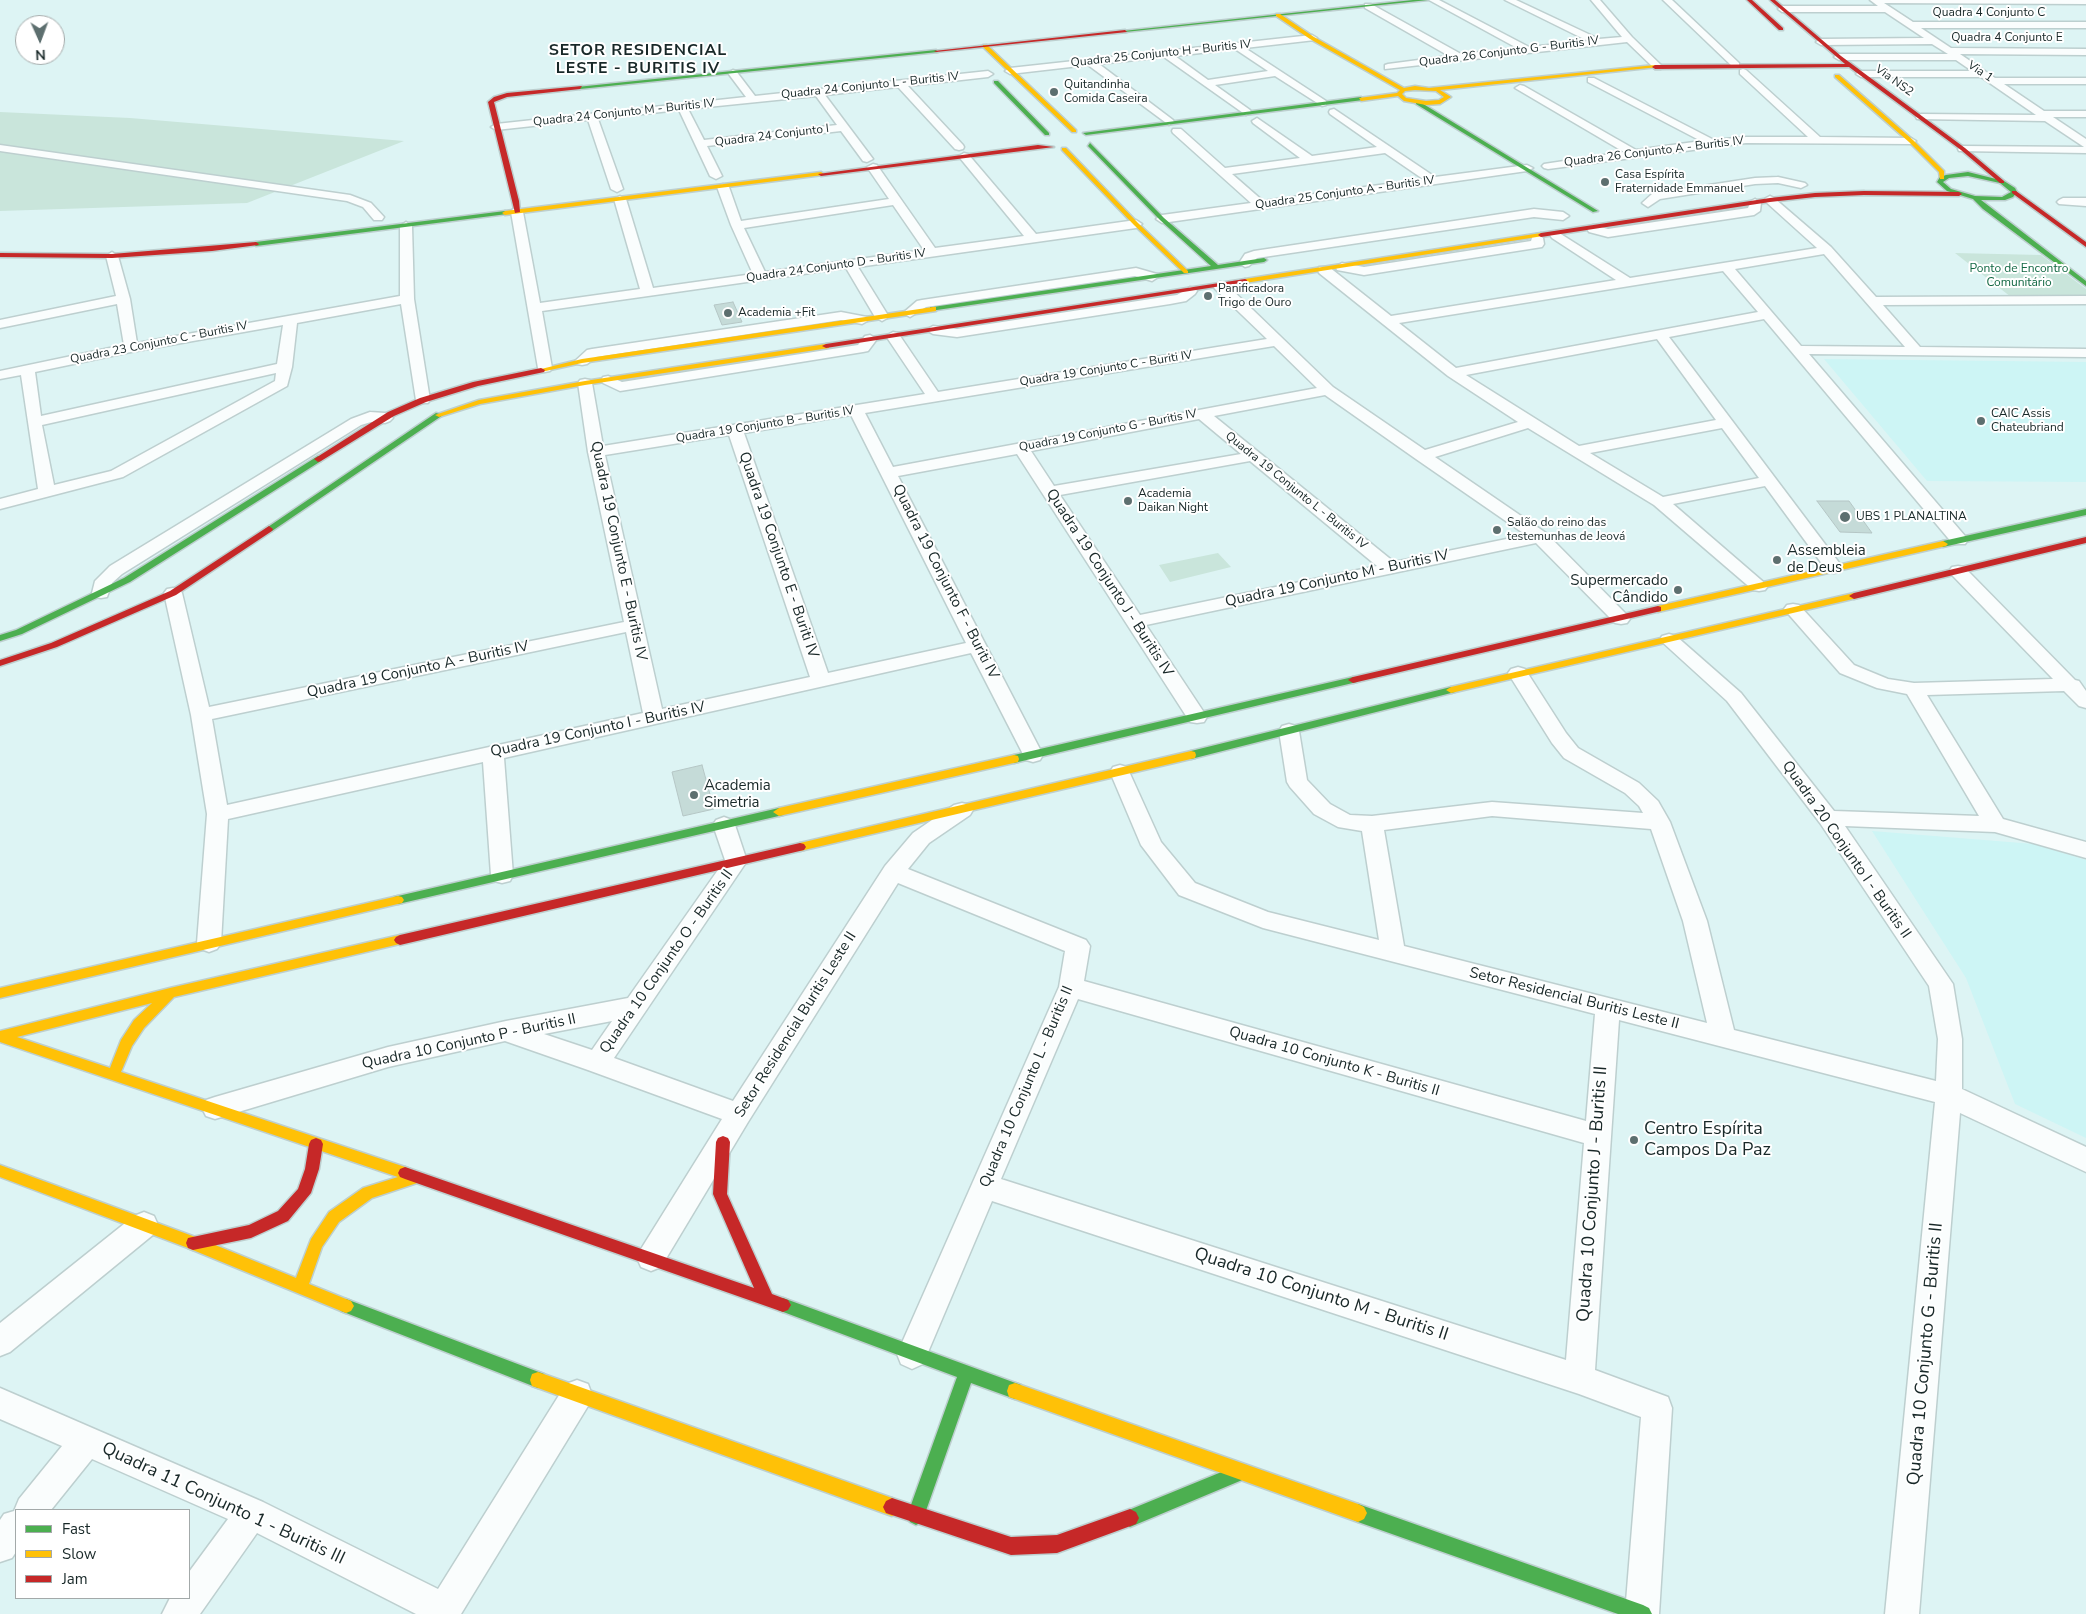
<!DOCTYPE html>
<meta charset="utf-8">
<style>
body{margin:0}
#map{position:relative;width:2086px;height:1614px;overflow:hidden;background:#ddf4f4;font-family:"Nunito Sans",sans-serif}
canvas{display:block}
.legend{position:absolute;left:15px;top:1509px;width:175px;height:90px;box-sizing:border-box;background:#fff;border:1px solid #a3a9a9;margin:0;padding:6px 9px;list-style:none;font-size:15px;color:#182828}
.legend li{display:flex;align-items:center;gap:10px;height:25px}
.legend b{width:25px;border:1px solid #a3a9a9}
.north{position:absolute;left:15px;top:15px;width:50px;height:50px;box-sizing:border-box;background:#fff;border:1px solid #a3a9a9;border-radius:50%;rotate:178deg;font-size:14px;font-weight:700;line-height:20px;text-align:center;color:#182828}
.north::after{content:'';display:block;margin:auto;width:18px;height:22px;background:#5d6f6f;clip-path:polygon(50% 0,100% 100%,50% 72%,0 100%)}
</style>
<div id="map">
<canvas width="2086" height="1614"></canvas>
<ul class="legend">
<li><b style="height:6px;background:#4caf50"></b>Fast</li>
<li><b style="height:6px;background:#ffc107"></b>Slow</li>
<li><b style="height:6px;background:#c62828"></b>Jam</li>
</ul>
<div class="north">N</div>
</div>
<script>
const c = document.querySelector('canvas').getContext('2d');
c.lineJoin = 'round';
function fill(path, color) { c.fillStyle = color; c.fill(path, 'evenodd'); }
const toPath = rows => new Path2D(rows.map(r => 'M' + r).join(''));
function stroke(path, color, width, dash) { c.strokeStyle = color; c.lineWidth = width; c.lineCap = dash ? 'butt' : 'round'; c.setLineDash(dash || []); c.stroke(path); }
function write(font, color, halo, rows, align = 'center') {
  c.font = font + ' "Nunito Sans",sans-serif'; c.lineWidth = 4; c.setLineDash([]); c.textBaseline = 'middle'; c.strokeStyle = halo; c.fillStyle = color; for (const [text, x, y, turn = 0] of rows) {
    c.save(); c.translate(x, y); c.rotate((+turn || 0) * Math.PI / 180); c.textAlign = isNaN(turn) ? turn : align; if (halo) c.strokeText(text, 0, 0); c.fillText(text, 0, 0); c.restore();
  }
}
fill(toPath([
 [1824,359,2086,362,2086,482,1927,481],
 [1872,831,2034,844,2086,860,2086,1138,2015,1104,1966,978]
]), '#cdf5f5');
fill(toPath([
 [0,112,130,118,404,141,247,203,0,211],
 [1955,253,2041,255,2086,289,2086,296,2011,297],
 [1218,553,1231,567,1170,582,1159,565]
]), '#c9e5db');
const building = toPath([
 [733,302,742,322,722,325,714,305,733,302],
 [1817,501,1849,501,1872,533,1840,532,1817,501],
 [702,765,714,809,683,816,672,772,702,765]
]);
fill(building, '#c5dbd8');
stroke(building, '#b5c6c5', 1);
const street = toPath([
 [1429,0,1439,0,1529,47,1588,41,1505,0,1516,0,1599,39,1622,37,1591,0,1600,0,1632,37,1663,67,1661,69,1655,69,1627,42,1385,69,1385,65,1388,64,1449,56,1365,8,1365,4,1371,4,1461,54,1517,48,1429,0],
 [1663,0,1672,0,1739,63,1739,67,1733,67,1663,0],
 [1870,0,2086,0,2086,4,1884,3,1913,22,2086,22,2086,28,1921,28,1951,48,2086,49,2086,55,1960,54,1995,78,2086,78,2086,84,2004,84,2044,111,2086,111,2086,117,2053,117,2086,139,2086,153,1959,151,1958,149,1963,146,2084,147,2045,121,1917,119,1916,117,1921,114,2036,115,1981,77,1861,77,1856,74,1861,71,1972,71,1956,60,1839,60,1834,57,1839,54,1948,54,1932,44,1821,45,1816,42,1821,39,1924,38,1885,12,1782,12,1778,9,1782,6,1878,6,1870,0],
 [1312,35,1317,38,1315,40,1245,48,1326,101,1326,105,1322,106,1275,76,1215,85,1250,110,1251,112,1246,115,1164,57,1099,64,1173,120,1174,122,1169,125,1088,65,1010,74,1005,71,1010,68,1312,35],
 [1235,49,1268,71,1208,80,1175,56,1235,49],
 [1743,69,1746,70,1820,137,1911,138,1916,141,1911,144,1746,143,1548,169,1544,168,1542,166,1544,164,1624,152,1515,88,1520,85,1524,86,1636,150,1701,141,1588,82,1588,78,1594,78,1714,140,1746,137,1808,137,1740,74,1740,70,1743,69],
 [733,70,736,71,755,96,988,71,993,74,988,77,908,86,963,145,964,147,963,149,959,150,955,149,898,87,825,95,873,159,867,162,863,161,841,131,707,146,722,176,716,179,710,176,679,110,598,119,623,189,617,192,611,189,588,120,496,130,491,127,496,124,746,97,728,73,733,70],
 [816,96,837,125,704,140,688,109,816,96],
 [1334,109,1435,177,1527,165,1533,168,1527,171,1162,223,1156,219,1162,215,1251,203,1173,133,1172,131,1173,129,1181,129,1225,168,1300,158,1253,123,1252,121,1257,118,1312,156,1377,147,1330,114,1329,112,1330,110,1334,109],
 [1385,153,1423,179,1263,201,1232,174,1385,153],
 [0,145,350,195,371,203,384,217,382,220,374,220,363,207,347,201,0,151,0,145],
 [964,153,968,154,1036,234,1136,220,1142,224,1136,228,858,267,889,317,882,321,875,317,846,268,542,311,552,368,550,371,545,372,540,371,538,368,511,212,513,209,517,208,523,212,540,303,640,289,614,199,620,196,626,199,653,288,753,274,731,225,717,187,723,184,729,187,741,221,889,199,867,167,873,164,877,165,935,248,1024,236,960,158,959,156,964,153],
 [893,205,924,250,765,272,744,228,893,205],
 [1778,177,1805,183,1807,185,1801,188,1778,183,1755,184,1660,199,1648,207,1642,203,1652,194,1656,193,1755,178,1778,177],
 [1770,196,1774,198,1831,247,1876,297,2086,296,2086,304,1883,305,1920,347,2086,349,2086,357,1809,354,1965,536,1968,540,1965,544,1953,544,1764,319,1669,337,1840,564,1843,568,1840,572,1834,573,1828,572,1765,486,1673,504,1768,586,1765,590,1759,591,1753,590,1654,505,1528,428,1435,457,1546,533,1627,615,1630,619,1627,623,1621,624,1615,623,1536,543,1146,625,1207,717,1204,722,1197,723,1190,722,1017,454,898,476,1043,755,1040,760,1033,762,1026,760,971,653,504,758,513,875,510,881,502,883,494,881,491,875,483,762,228,819,221,943,217,949,209,952,201,949,197,943,207,814,191,715,164,593,167,589,173,588,179,589,182,593,209,707,624,622,588,452,578,383,580,380,585,379,590,380,592,383,603,446,925,394,886,336,893,332,898,333,938,392,1267,339,1215,289,1213,286,1220,282,1225,283,1333,387,1425,450,1518,422,1448,376,1319,273,1318,270,1319,267,1329,267,1391,316,1616,280,1552,238,1550,235,1556,231,1630,278,1817,248,1766,202,1764,200,1766,198,1770,196],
 [1824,254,1905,347,1801,346,1735,269,1824,254],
 [1723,271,1758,312,1456,368,1399,323,1723,271],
 [1657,339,1716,420,1579,446,1466,375,1657,339],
 [1274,346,1317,388,893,467,865,413,1274,346],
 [1325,395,1416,459,1526,535,1394,562,1214,416,1325,395],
 [851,415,966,643,828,673,744,433,851,415],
 [1199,419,1241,454,1054,486,1031,451,1199,419],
 [1722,428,1759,478,1663,497,1590,453,1722,428],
 [729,435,810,677,662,709,605,455,729,435],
 [1250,461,1377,566,1140,615,1060,495,1250,461],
 [626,632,643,713,227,805,212,719,626,632],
 [2063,198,2086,198,2086,206,2059,204,2057,202,2059,200,2063,198],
 [1755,199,1761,203,1760,211,1754,215,1608,237,1589,232,1587,229,1593,225,1608,229,1748,208,1751,201,1755,199],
 [1534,209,1563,212,1569,216,1563,220,1534,217,1257,258,1249,266,1245,267,1239,263,1245,254,1254,251,1534,209],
 [406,222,412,226,414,299,430,400,428,403,418,403,416,400,401,304,297,323,292,367,287,386,123,477,0,509,0,499,38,489,21,375,0,379,0,371,124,345,117,304,0,328,0,320,116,296,106,256,112,252,118,256,130,299,137,343,400,296,400,226,406,222],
 [283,325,277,364,41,416,35,372,131,352,283,325],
 [276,373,275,381,111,471,54,485,42,425,276,373],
 [1537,234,1543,238,1544,244,1542,247,1364,275,1337,270,1336,267,1342,263,1364,267,1531,241,1533,235,1537,234],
 [1136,268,1157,274,1158,277,1152,281,1135,276,926,307,910,317,903,313,917,301,922,300,1136,268],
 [1190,287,1195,288,1197,291,1195,294,1186,301,1170,304,957,337,933,334,926,330,933,326,957,329,1170,296,1177,295,1190,287],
 [841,312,867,317,869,320,862,324,841,320,596,357,587,364,582,365,577,364,575,361,587,350,592,349,841,312],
 [870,335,877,339,868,351,863,352,620,391,603,383,601,380,603,377,608,376,622,382,858,345,865,336,870,335],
 [370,412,385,413,390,415,393,418,390,421,385,423,371,422,361,425,122,574,112,583,107,597,101,598,95,597,92,593,95,581,110,566,351,419,370,412],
 [1958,566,1964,567,2075,680,2079,681,2086,691,2086,708,2079,706,2064,691,1927,695,2003,819,2086,842,2086,858,1995,832,1845,826,1953,984,1962,1039,1962,1089,2086,1147,2086,1172,1960,1113,1919,1614,1885,1614,1935,1102,1619,1020,1595,1370,1668,1397,1672,1408,1659,1614,1625,1614,1641,1417,1579,1394,992,1201,923,1364,912,1369,901,1364,897,1354,1059,987,1065,951,898,883,748,1122,661,1267,651,1271,641,1267,637,1258,641,1249,722,1119,588,1070,505,1041,388,1067,215,1119,206,1116,202,1108,206,1100,215,1097,388,1047,506,1021,628,998,725,860,713,825,716,820,724,817,732,820,735,825,747,861,614,1058,733,1101,885,866,913,833,954,805,962,803,970,805,973,810,970,815,929,843,908,869,1086,940,1090,946,1084,981,1586,1121,1595,1014,1263,928,1179,895,1141,845,1110,772,1113,767,1120,765,1127,767,1161,842,1195,883,1268,912,1379,940,1362,831,1338,827,1314,814,1290,787,1287,782,1279,731,1282,726,1289,724,1296,726,1299,731,1307,780,1330,804,1350,815,1372,816,1492,802,1643,813,1639,806,1625,793,1564,758,1552,743,1508,673,1511,669,1518,667,1525,669,1566,733,1578,748,1639,783,1658,801,1670,822,1707,921,1734,1030,1936,1081,1938,1039,1929,986,1820,823,1727,701,1660,640,1662,636,1669,634,1676,636,1741,693,1834,811,1979,816,1907,694,1877,688,1840,673,1784,609,1787,605,1793,604,1799,605,1854,665,1888,679,1914,683,2053,679,1952,575,1949,571,1952,567,1958,566],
 [1492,816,1651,829,1683,921,1707,1023,1404,946,1384,830,1492,816],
 [1078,999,1584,1143,1566,1360,1001,1179,1078,999],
 [612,1021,592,1050,544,1034,612,1021],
 [144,1212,154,1216,158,1225,154,1234,10,1352,0,1356,0,1323,134,1216,144,1212],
 [577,1380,588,1384,592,1395,588,1406,461,1614,416,1614,257,1533,200,1614,162,1614,170,1598,189,1598,189,1572,228,1519,92,1459,51,1510,16,1510,16,1552,12,1558,0,1562,0,1520,4,1514,14,1511,19,1499,62,1446,0,1419,0,1388,263,1502,438,1589,566,1384,577,1380]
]);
const fast = toPath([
 [1413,0,1428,0,1125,32,1123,31,1413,0],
 [936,50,938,52,580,89,577,87,936,50],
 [994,81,998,81,1049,133,1049,135,1045,135,994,83,994,81],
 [1361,97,1363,100,1086,135,1083,133,1361,97],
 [1416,102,1420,102,1598,211,1593,212,1416,104,1416,102],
 [1090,143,1164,218,1218,265,1264,258,1267,260,1264,262,930,311,930,307,933,307,1211,266,1160,220,1088,146,1090,143],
 [1968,172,2004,181,2015,188,2017,192,2013,197,2005,200,1981,200,2086,281,2086,286,1983,209,1973,199,1947,191,1937,182,1940,177,1946,175,1968,172],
 [1968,176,2000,183,2011,192,2002,197,1975,196,1951,189,1943,182,1949,178,1968,176],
 [505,211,508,213,507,214,256,246,253,244,256,242,505,211],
 [436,413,443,415,272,531,266,531,265,529,436,413],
 [318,456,321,457,321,461,130,582,22,634,0,641,0,635,16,630,124,578,318,456],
 [2086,509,2086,515,1943,547,1938,544,1943,541,2086,509],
 [1353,677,1357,678,1358,680,1357,682,1014,763,1009,759,1014,755,1353,677],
 [1451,687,1456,690,1455,692,1191,759,1186,755,1191,751,1451,687],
 [779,808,783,809,785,812,783,815,398,904,394,903,392,900,394,897,398,896,779,808],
 [783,1298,1021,1385,1023,1391,1021,1397,1015,1399,971,1383,922,1522,916,1525,910,1522,907,1516,957,1377,778,1310,775,1305,778,1300,783,1298],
 [346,1299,544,1374,546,1380,544,1386,538,1388,341,1311,338,1306,341,1301,346,1299],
 [1241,1464,1247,1466,1249,1472,1247,1478,1130,1527,1124,1524,1121,1518,1124,1512,1241,1464],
 [1358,1504,1643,1605,1649,1608,1652,1614,1618,1614,1358,1522,1352,1519,1349,1513,1352,1507,1358,1504]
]);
const slow = toPath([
 [1276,14,1280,14,1314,37,1404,88,1415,86,1429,88,1655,65,1658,67,1440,90,1451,97,1440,104,1426,105,1404,101,1398,96,1361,101,1359,98,1397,93,1400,90,1310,39,1276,16,1276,14],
 [1415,90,1436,91,1444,97,1439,100,1426,101,1406,98,1402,94,1405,91,1415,90],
 [983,45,987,45,1076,130,1076,132,1072,132,983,47,983,45],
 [1835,75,1839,75,1913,140,1944,171,1944,179,1940,179,1939,172,1909,142,1835,77,1835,75],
 [1062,148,1066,148,1138,223,1188,271,1188,273,1184,273,1134,225,1062,150,1062,148],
 [821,172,824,174,823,175,505,215,502,213,505,211,821,172],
 [1541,233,1543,234,1543,236,1245,283,1242,281,1245,279,1541,233],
 [933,307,936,307,936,311,582,363,541,372,537,370,582,359,933,307],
 [826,344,829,344,829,348,585,385,480,404,439,417,435,415,479,400,585,381,826,344],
 [1943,541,1948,544,1946,546,1658,612,1653,609,1658,606,1943,541],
 [1854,593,1859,596,1857,598,1451,693,1446,690,1451,687,1854,593],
 [1191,751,1195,752,1196,755,1195,758,800,851,794,847,800,843,1191,751],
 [1014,755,1018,756,1019,759,1018,762,779,816,773,812,779,808,1014,755],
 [398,896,402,897,404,900,402,903,0,998,0,988,398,896],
 [400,935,404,937,406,940,404,943,174,997,144,1028,132,1046,121,1072,405,1167,410,1169,412,1173,420,1174,422,1178,420,1182,372,1198,339,1222,322,1247,309,1284,351,1301,354,1306,351,1311,346,1313,188,1248,0,1177,0,1165,198,1238,296,1278,311,1239,329,1212,363,1188,398,1177,0,1042,0,1031,170,988,400,935],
 [152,1003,134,1020,121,1040,110,1068,17,1037,152,1003],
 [538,1372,892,1498,898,1501,901,1507,898,1513,892,1516,538,1388,532,1386,530,1380,532,1374,538,1372],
 [1015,1383,1358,1504,1364,1507,1367,1513,1364,1519,1358,1522,1015,1399,1009,1397,1007,1391,1009,1385,1015,1383]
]);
const jam = toPath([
 [1747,0,1752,0,1783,28,1783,30,1779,30,1747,0],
 [1770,0,1775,0,1841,56,1965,148,2004,181,2004,183,2000,183,1961,150,1849,67,1655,69,1652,67,1655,65,1845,64,1770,0],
 [1125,30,1127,32,936,52,934,51,1125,30],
 [582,86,580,89,507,97,494,102,519,201,520,212,515,213,488,102,494,97,507,93,582,86],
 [1038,145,1054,147,821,176,818,174,1038,145],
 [1864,191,1959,192,1962,194,1959,196,1864,195,1815,197,1770,202,1541,237,1538,235,1541,233,1770,198,1815,193,1864,191],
 [2012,191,2016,191,2086,242,2086,247,2012,193,2012,191],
 [256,242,259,244,258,245,212,251,112,258,0,257,0,253,112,254,256,242],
 [1245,279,1247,280,1247,282,826,348,822,346,826,344,1245,279],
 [541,368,545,370,544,372,478,386,426,402,394,416,321,461,318,462,314,459,388,412,420,398,473,382,541,368],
 [269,526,273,529,272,531,176,595,57,647,0,666,0,660,51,643,170,591,269,526],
 [2086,537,2086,543,1854,599,1849,596,1854,593,2086,537],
 [1658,606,1661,607,1661,611,1353,683,1348,680,1353,677,1658,606],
 [800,843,804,844,806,847,804,850,400,945,396,943,394,940,396,937,400,935,800,843],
 [723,1136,728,1138,730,1142,727,1194,772,1294,788,1300,791,1305,788,1310,783,1312,405,1179,400,1177,398,1173,400,1169,405,1167,754,1288,713,1194,716,1142,718,1138,723,1136],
 [316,1138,321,1140,323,1144,319,1169,311,1193,288,1221,251,1238,193,1250,188,1248,186,1243,188,1238,249,1225,278,1211,298,1189,305,1169,309,1144,311,1140,316,1138],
 [892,1498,1011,1537,1057,1535,1130,1509,1136,1512,1139,1518,1136,1524,1057,1553,1011,1555,886,1513,883,1507,886,1501,892,1498]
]);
stroke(street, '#bdcfcf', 3);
stroke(fast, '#bdcfcf', 3);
stroke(slow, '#bdcfcf', 3);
stroke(jam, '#bdcfcf', 3);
fill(street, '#fafdfd');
fill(fast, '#4caf50');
fill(slow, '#ffc107');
fill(jam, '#c62828');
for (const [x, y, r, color] of [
 [1054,92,5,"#5d6f6f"],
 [1605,182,5,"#5d6f6f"],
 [1208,296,5,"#5d6f6f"],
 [728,313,5,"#5d6f6f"],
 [1981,421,5,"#5d6f6f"],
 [1128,501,5,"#5d6f6f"],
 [1845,517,6,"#5d6f6f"],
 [1497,530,5,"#5d6f6f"],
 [1777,560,5,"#5d6f6f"],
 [1678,590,5,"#5d6f6f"],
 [694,795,5,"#5d6f6f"],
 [1634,1140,5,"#5d6f6f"]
]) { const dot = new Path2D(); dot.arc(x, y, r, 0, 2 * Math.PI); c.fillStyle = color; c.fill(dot); stroke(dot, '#fff', 2); }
write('12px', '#182828', '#fff', [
 ["Quadra 4 Conjunto C",1989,13],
 ["Quadra 4 Conjunto E",2007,38],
 ["Quadra 26 Conjunto G - Buritis IV",1509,52,-7],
 ["Quadra 25 Conjunto H - Buritis IV",1161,54,-6],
 ["Via 1",1980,72,34],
 ["Via NS2",1894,81,36],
 ["Quadra 24 Conjunto L - Buritis IV",870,86,-6],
 ["Quadra 24 Conjunto M - Buritis IV",624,113,-6],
 ["Quadra 24 Conjunto I",772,136,-7],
 ["Quadra 26 Conjunto A - Buritis IV",1654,152,-7],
 ["Quadra 25 Conjunto A - Buritis IV",1345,193,-8],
 ["Quadra 24 Conjunto D - Buritis IV",836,266,-8],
 ["Quadra 23 Conjunto C - Buritis IV",159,343,-11],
 ["Quadra 19 Conjunto C - Buriti IV",1106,369,-9],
 ["Quadra 19 Conjunto B - Buritis IV",765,425,-9],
 ["Quadra 19 Conjunto G - Buritis IV",1108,431,-11],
 ["Quadra 19 Conjunto L - Buritis IV",1296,491,39]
]);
write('12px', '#182828', '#fff', [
 ["Quitandinha",1064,85],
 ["Comida Caseira",1064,99],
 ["Casa Espírita",1615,175],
 ["Fraternidade Emmanuel",1615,189],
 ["Panificadora",1218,289],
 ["Trigo de Ouro",1218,303],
 ["Academia +Fit",738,313],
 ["CAIC Assis",1991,414],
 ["Chateubriand",1991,428],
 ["Academia",1138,494],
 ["Daikan Night",1138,508],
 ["UBS 1 PLANALTINA",1856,517],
 ["Salão do reino das",1507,523],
 ["testemunhas de Jeová",1507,537]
], 'left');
write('12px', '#126843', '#fff', [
 ["Ponto de Encontro",2019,269],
 ["Comunitário",2019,283]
]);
write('15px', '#182828', '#fff', [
 ["Quadra 19 Conjunto E - Buritis IV",618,551,78],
 ["Quadra 19 Conjunto E - Buriti IV",778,555,71],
 ["Quadra 19 Conjunto M - Buritis IV",1337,579,-12],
 ["Quadra 19 Conjunto F - Buriti IV",945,582,63],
 ["Quadra 19 Conjunto J - Buritis IV",1109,583,57],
 ["Quadra 19 Conjunto A - Buritis IV",418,670,-12],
 ["Quadra 19 Conjunto I - Buritis IV",598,730,-12],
 ["Quadra 20 Conjunto I - Buritis II",1846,850,55],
 ["Quadra 10 Conjunto O - Buritis II",667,962,-55],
 ["Setor Residencial Buritis Leste II",1574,999,14],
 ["Setor Residencial Buritis Leste II",796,1025,-58],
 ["Quadra 10 Conjunto P - Buritis II",469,1042,-12],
 ["Quadra 10 Conjunto K - Buritis II",1334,1062,16],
 ["Quadra 10 Conjunto L - Buritis II",1027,1087,-67]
]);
write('15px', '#182828', '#fff', [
 ["Assembleia",1787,551],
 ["de Deus",1787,568],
 ["Supermercado",1668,581,"right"],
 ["Cândido",1668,598,"right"],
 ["Academia",704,786],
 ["Simetria",704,803]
], 'left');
c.letterSpacing = '1px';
write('bold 16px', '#182828', '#fff', [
 ["SETOR RESIDENCIAL",638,51],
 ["LESTE - BURITIS IV",638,69]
]);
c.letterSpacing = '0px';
write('18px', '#182828', '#fff', [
 ["Centro Espírita",1644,1130],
 ["Campos Da Paz",1644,1151]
], 'left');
write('18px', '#182828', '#fff', [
 ["Quadra 10 Conjunto J - Buritis II",1593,1194,-86],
 ["Quadra 10 Conjunto M - Buritis II",1321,1295,18],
 ["Quadra 10 Conjunto G - Buritis II",1926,1354,-85],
 ["Quadra 11 Conjunto 1 - Buritis III",223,1504,25]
]);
</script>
